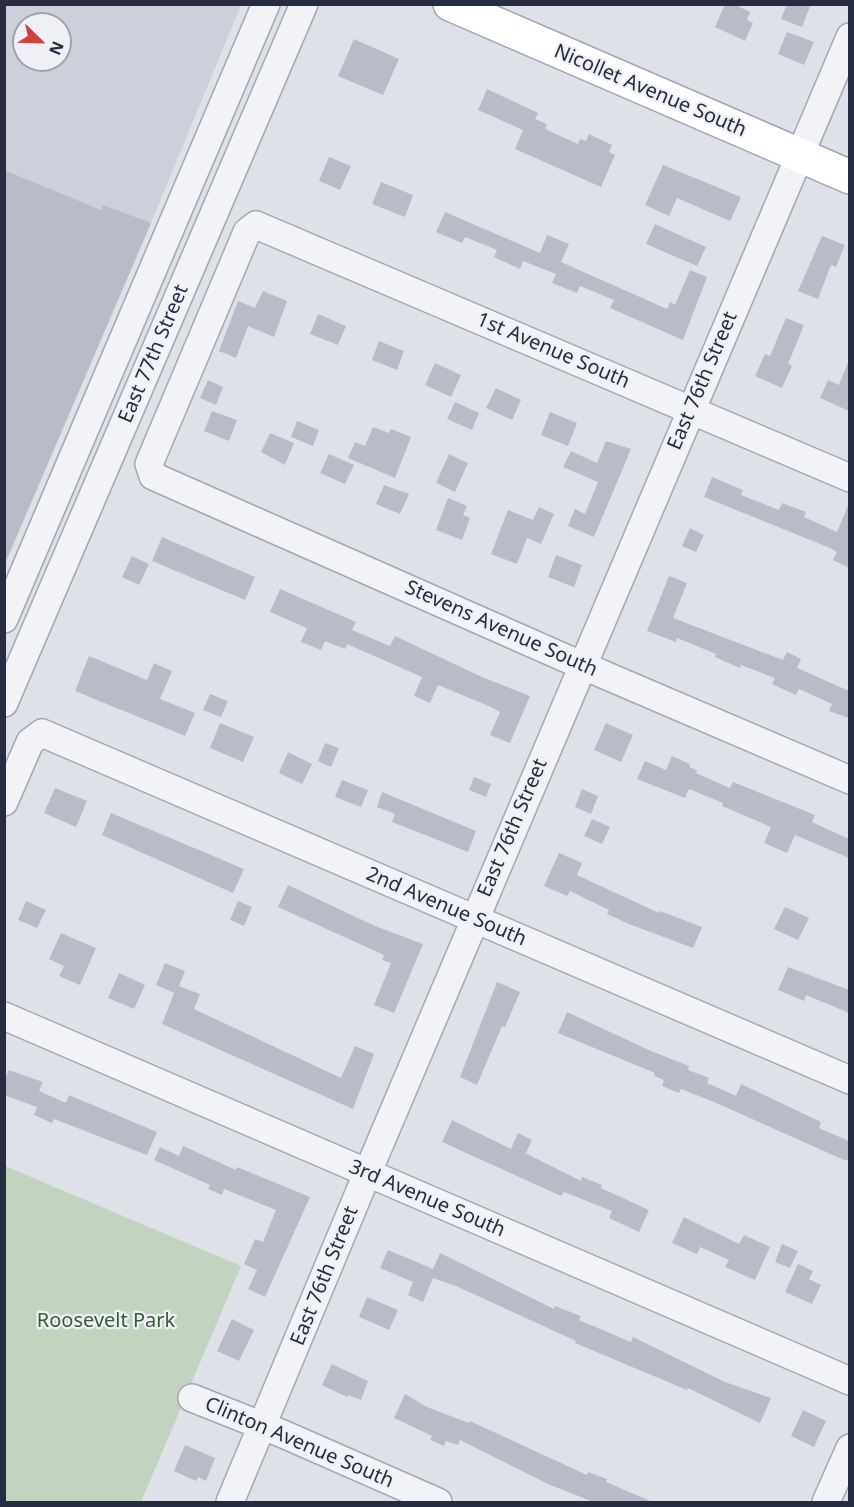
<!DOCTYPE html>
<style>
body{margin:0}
#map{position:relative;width:854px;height:1507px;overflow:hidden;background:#dfe1e9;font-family:"Noto Sans",sans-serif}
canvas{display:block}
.frame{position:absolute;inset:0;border:6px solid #272d40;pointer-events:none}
.north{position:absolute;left:12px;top:12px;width:60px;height:60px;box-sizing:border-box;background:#eef0f6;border:2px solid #9ea2ad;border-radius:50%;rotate:113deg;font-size:16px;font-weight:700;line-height:24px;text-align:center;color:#272d40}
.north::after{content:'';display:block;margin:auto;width:21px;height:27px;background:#d14041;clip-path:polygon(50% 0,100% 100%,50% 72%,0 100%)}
</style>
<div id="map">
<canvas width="854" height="1507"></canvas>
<div class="frame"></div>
<div class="north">N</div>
</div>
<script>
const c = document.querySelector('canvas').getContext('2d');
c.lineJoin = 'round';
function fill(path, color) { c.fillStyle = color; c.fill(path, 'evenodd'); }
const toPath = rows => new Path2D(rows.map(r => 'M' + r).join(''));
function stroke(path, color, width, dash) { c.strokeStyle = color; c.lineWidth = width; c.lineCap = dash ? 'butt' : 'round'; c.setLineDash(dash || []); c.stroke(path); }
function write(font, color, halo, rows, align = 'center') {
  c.font = font + ' "Noto Sans",sans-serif'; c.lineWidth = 4.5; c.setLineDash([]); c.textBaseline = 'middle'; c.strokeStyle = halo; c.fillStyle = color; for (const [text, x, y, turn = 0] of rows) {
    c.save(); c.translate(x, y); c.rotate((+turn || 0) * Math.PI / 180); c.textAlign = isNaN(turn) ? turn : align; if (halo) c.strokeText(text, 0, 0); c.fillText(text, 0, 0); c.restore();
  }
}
fill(toPath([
 [5,5,241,5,151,223,5,565],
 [24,24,60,24,60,60,24,60]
]), '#cdd0db');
fill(toPath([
 [5,1166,241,1266,141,1502,5,1502]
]), '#c2d3c0');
fill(toPath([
 [725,4,734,4,750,12,747,20,753,23,745,41,715,27],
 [787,4,811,4,802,27,781,19],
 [787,32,814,42,804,65,778,54],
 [354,39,399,59,383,95,338,76],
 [487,89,538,113,535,119,547,124,545,129,578,144,580,139,586,141,589,134,612,145,609,152,615,155,601,187,515,149,523,130,478,110],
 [329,157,351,166,340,190,319,181],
 [663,165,741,197,730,221,677,198,669,216,645,205],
 [4,170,101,210,103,205,151,223,4,565],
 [381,182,413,195,405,217,372,204],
 [445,212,540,253,547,235,569,244,561,262,667,309,670,302,675,305,690,270,707,277,683,340,610,308,614,300,580,286,577,293,552,283,556,274,523,261,520,269,494,257,497,250,465,237,462,243,436,232],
 [655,224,706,247,697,266,646,244],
 [822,236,845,245,836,267,831,265,818,299,798,291],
 [263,291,287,301,274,337,248,326,236,358,219,351,238,301,255,308],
 [318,314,346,326,338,345,310,334],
 [786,318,804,325,788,364,792,366,782,388,755,376,765,354,770,356],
 [379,341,404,351,397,370,372,360],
 [849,360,849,411,820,398,828,380,839,385],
 [435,363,461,375,451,397,425,385],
 [208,380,223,387,216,405,200,398],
 [496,388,521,400,512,420,486,408],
 [455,402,479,413,472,430,447,419],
 [212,411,237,420,229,441,204,431],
 [550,412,577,423,568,446,541,435],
 [297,421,319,430,313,446,291,437],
 [373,427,389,433,391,429,411,437,395,478,348,458,355,442,365,446],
 [270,433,294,443,285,465,261,452],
 [606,441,631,449,594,537,568,526,575,509,585,514,598,482,563,467,571,451,597,463],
 [329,454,354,465,345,484,320,473],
 [449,454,468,463,455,492,436,483],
 [712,477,743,490,741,495,779,510,782,503,806,512,804,517,837,532,849,503,849,568,833,560,837,552,830,548,704,497],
 [384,485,409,494,400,514,376,504],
 [448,498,467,506,463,515,470,518,462,540,436,530],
 [539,507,554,514,541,544,527,538,517,564,491,554,508,510,533,520],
 [690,528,704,535,696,552,682,546],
 [162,537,255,577,245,600,152,561],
 [556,555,582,565,574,587,548,577],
 [132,556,149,564,139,585,122,577],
 [669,576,687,583,673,618,783,660,787,652,801,659,797,668,849,691,849,718,829,711,832,704,799,689,796,695,772,684,775,678,741,665,740,668,715,657,716,654,677,638,676,642,647,631],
 [280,589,356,622,352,630,390,646,395,636,482,677,530,696,510,743,490,735,500,712,491,707,438,685,430,703,414,696,422,677,347,644,345,649,325,641,321,650,301,642,307,628,270,612],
 [89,656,147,680,154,663,172,671,160,699,195,713,185,736,75,691],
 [210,694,228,701,221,717,203,710],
 [220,723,254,737,243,762,210,748],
 [606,723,633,735,621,762,594,750],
 [325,743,339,748,331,767,318,761],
 [288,752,312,764,302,784,279,773],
 [672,756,690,764,689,767,697,770,696,773,730,788,733,782,815,815,812,822,849,839,849,858,795,835,787,853,764,843,771,827,722,806,723,803,689,789,685,798,637,779,645,761,666,770],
 [474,777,491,784,486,797,469,790],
 [342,780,368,790,361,807,335,797],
 [55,788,87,801,76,827,44,813],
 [582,789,598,796,591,814,575,807],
 [382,792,476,831,468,852,392,822,395,814,377,807],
 [111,813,244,869,233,893,102,835],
 [592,819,610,827,602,844,584,836],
 [559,853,582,863,577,875,659,913,660,911,702,927,693,948,629,924,607,914,609,910,570,891,567,896,544,886],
 [288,885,375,926,423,944,394,1013,374,1005,391,963,382,960,384,955,278,907],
 [26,901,46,910,37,928,18,920],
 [238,901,252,907,244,926,230,920],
 [785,907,809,918,798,940,774,929],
 [61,933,96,948,80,985,59,976,64,966,49,959],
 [165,963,185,971,179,986,200,994,194,1009,341,1078,355,1046,374,1054,353,1109,162,1024,174,993,156,985],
 [788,967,849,990,849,1013,806,995,804,1001,778,990],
 [119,973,145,985,134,1009,108,998],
 [497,982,520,992,505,1027,502,1026,477,1085,460,1077],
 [567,1012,651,1051,689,1066,688,1070,709,1078,707,1083,736,1096,741,1084,821,1122,819,1128,849,1141,849,1160,844,1160,714,1102,681,1089,679,1093,662,1086,664,1080,654,1076,655,1073,558,1033],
 [9,1070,43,1082,39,1091,66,1103,69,1095,157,1132,147,1155,54,1119,52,1123,34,1115,37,1107,4,1095,4,1081],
 [452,1120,511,1149,518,1133,532,1140,526,1153,533,1157,581,1181,582,1177,602,1185,601,1188,649,1210,639,1232,609,1218,612,1211,564,1192,561,1196,442,1142],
 [183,1146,236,1170,237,1167,310,1197,265,1297,248,1289,257,1270,244,1264,255,1239,263,1242,276,1210,224,1189,222,1195,208,1189,210,1185,154,1160,160,1147,179,1156],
 [684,1217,739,1244,744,1235,770,1247,755,1280,725,1267,729,1260,700,1247,697,1254,672,1243],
 [782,1244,798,1251,790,1268,775,1262],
 [388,1250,433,1269,440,1253,554,1309,555,1306,581,1316,579,1320,631,1342,633,1337,725,1382,771,1398,760,1423,688,1388,687,1390,575,1343,576,1341,456,1286,433,1278,423,1302,408,1295,413,1282,380,1268],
 [798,1264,813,1271,809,1279,821,1285,812,1304,785,1292],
 [367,1297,398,1310,389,1330,359,1317],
 [232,1319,254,1330,239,1361,217,1351],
 [332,1364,368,1381,361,1400,348,1395,347,1397,322,1385],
 [405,1394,427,1407,469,1423,470,1421,587,1475,588,1472,607,1479,606,1482,655,1503,596,1503,548,1484,460,1440,458,1445,446,1441,444,1446,430,1440,432,1436,394,1418],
 [803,1410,826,1421,814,1447,791,1436],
 [185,1445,215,1458,206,1481,198,1477,196,1481,174,1471]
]), '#b9bcc8');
const minor = toPath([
 [850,478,256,225,247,232,149,464,153,476,565,658,850,780],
 [4,619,266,4],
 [4,703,304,4],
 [4,802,30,742,42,733,850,1080],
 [4,1016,850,1381],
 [192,1398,283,1434,438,1502],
 [230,1502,367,1174,850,37],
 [826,1502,850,1448]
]);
const major = toPath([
 [450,4,850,177]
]);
stroke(minor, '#a4a7b3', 30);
stroke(major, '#9ea4b5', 36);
stroke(minor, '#f2f3f7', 27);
stroke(major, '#fff', 33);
write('20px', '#272d40', '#eef0f6', [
 ["Nicollet Avenue South",650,91,23],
 ["1st Avenue South",553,351,23],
 ["East 77th Street",154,354,-67],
 ["East 76th Street",703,381,-67],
 ["Stevens Avenue South",501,629,24],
 ["East 76th Street",513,828,-67],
 ["2nd Avenue South",446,907,23],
 ["3rd Avenue South",427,1199,23],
 ["East 76th Street",325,1276,-68],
 ["Clinton Avenue South",299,1443,23]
]);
write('20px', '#365c34', '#eef0f6', [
 ["Roosevelt Park",106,1321]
]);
</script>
